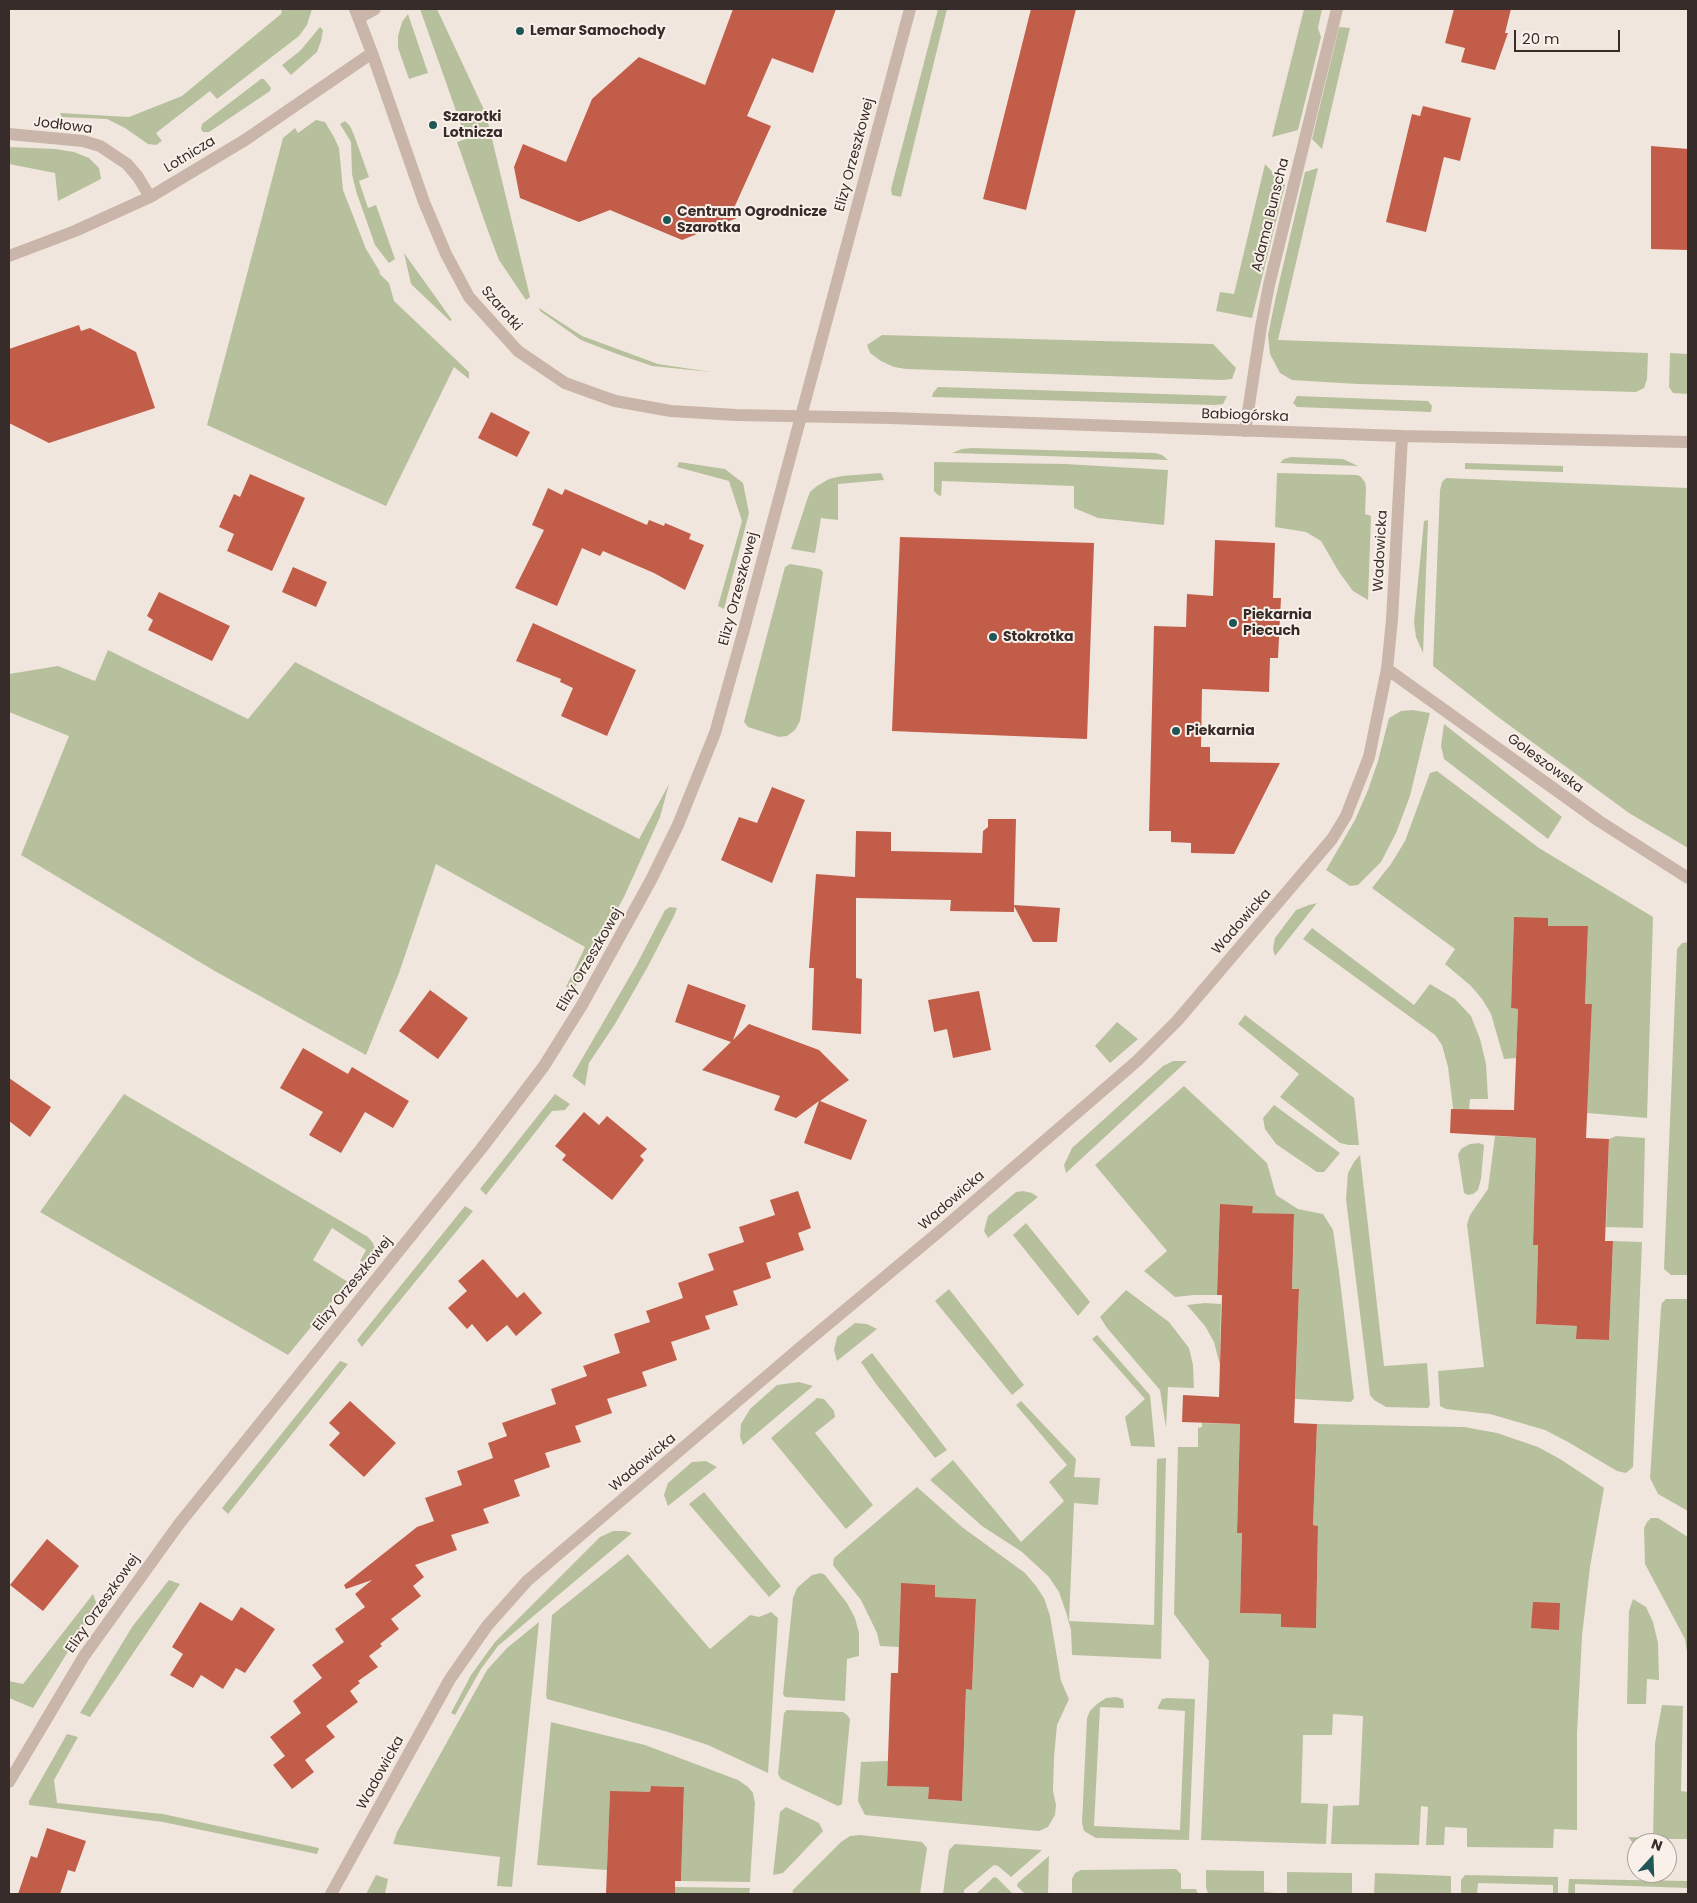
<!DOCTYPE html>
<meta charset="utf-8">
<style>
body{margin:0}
#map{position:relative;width:1697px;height:1903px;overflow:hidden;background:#f1e6dd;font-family:Poppins,sans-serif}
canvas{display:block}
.frame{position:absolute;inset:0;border:10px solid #372c29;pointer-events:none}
.north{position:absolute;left:1627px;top:1833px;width:50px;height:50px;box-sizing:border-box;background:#f9f0e9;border:1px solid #aba29c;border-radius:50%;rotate:20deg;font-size:14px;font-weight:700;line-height:20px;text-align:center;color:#372c29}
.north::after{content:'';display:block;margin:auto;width:18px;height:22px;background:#1f5756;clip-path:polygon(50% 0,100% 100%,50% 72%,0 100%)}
.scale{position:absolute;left:1514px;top:30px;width:106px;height:22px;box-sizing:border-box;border:2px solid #372c29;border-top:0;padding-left:6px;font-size:15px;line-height:18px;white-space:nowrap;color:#372c29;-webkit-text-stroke:4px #f9f0e9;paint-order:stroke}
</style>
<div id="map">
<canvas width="1697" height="1903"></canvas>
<div class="frame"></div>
<div class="north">N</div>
<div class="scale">20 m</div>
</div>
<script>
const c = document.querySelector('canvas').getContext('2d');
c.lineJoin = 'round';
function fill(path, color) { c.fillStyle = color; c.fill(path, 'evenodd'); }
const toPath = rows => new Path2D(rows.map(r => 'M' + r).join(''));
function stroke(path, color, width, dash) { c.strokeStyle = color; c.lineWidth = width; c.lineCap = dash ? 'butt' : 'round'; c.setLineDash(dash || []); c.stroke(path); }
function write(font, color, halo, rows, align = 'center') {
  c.font = font + ' Poppins,sans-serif'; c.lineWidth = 4; c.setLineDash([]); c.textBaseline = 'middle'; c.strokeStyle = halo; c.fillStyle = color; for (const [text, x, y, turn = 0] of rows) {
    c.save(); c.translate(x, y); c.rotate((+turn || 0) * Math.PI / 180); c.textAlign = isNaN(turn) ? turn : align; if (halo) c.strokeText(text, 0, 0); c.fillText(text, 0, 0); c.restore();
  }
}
fill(toPath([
 [282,9,312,9,307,25,299,36,217,99,210,91,156,133,162,141,156,145,148,144,125,128,107,119,62,117,60,113,129,117,182,96,281,14],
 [420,9,437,9,486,114,530,297,526,300,499,260,488,231,457,142,466,139],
 [938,9,947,9,901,197,892,195,891,189],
 [1304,9,1322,9,1318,28,1321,37,1298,130,1272,137],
 [408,14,428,73,409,79,398,48,398,36,402,22],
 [320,27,323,30,321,41,317,52,291,75,282,65,300,51],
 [1339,27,1350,28,1322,149,1312,139],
 [261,79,264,79,271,88,270,91,209,132,203,132,201,129,202,124],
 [316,120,325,122,334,137,339,148,343,190,366,249,380,272,379,273,389,283,394,301,469,372,469,379,454,367,386,506,207,425,283,138,295,128,298,133],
 [345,121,350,126,354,135,369,177,359,181,368,208,376,205,395,259,389,263,375,245,356,191,352,174,351,142,340,124],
 [9,147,55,149,74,152,89,158,99,168,101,179,58,201,55,173,9,164],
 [1265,164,1285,185,1252,318,1216,311,1220,292,1234,294],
 [1318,168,1278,340,1648,353,1647,379,1644,388,1636,392,1358,384,1292,380,1280,373,1270,354,1268,335,1276,296,1305,172],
 [404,253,452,320,450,321,411,284],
 [539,308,582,336,658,364,711,372,652,366,617,354,581,340,540,311],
 [882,335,1213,344,1236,368,1232,379,1222,380,906,369,894,367,881,361,870,353,867,345],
 [1670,353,1688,354,1688,394,1673,393,1669,387],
 [938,387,1227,396,1223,404,1215,405,932,397,933,393],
 [1297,396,1428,401,1432,406,1431,412,1297,407,1293,403],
 [972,448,1155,453,1162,455,1168,460,952,453,962,449],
 [1291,457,1343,459,1358,466,1280,463,1284,459],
 [679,462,725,469,743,483,749,513,724,609,718,606,742,521,729,481,677,467],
 [934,462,1065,464,1168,470,1164,525,1098,518,1074,508,1074,486,942,481,941,496,938,495,934,491],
 [1465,463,1563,466,1563,472,1465,469],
 [881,473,884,480,838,484,838,520,821,518,815,553,791,549,807,500,810,492,817,486,829,479,842,476],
 [1277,473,1356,475,1360,476,1365,482,1366,488,1365,514,1371,516,1368,600,1353,591,1339,572,1321,541,1306,532,1275,527],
 [1446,478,1688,488,1688,848,1629,813,1498,717,1433,666,1440,490,1442,482],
 [1428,520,1423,653,1416,637,1414,622,1424,521],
 [790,564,820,569,823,572,800,721,795,730,787,736,779,737,748,727,744,722,785,567],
 [108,650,248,719,295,662,639,839,669,784,660,817,624,897,573,991,566,987,585,947,436,864,399,973,366,1055,213,970,21,855,69,736,9,712,9,674,58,666,95,681],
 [1413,710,1430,713,1410,796,1396,833,1381,862,1358,885,1350,886,1326,870,1355,820,1368,790,1378,761,1389,718,1401,711],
 [1444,724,1562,817,1548,839,1444,759,1441,746],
 [1437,771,1539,848,1653,917,1647,1118,1587,1113,1592,1004,1585,1004,1588,926,1548,926,1514,918,1511,1008,1518,1009,1516,1058,1504,1059,1491,1014,1482,999,1471,986,1445,964,1455,949,1372,888,1391,864,1405,841,1430,773],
 [1317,903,1275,956,1273,949,1275,938,1296,910,1309,905],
 [670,907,677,908,674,916,647,968,615,1024,589,1063,585,1086,572,1076,637,964,665,910],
 [1312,928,1414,1005,1430,984,1455,999,1471,1016,1480,1039,1486,1064,1488,1099,1470,1099,1467,1131,1456,1131,1448,1067,1442,1045,1435,1035,1303,939],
 [1688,942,1688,1275,1671,1275,1664,1269,1677,949,1682,943],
 [1245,1015,1354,1098,1359,1145,1349,1145,1340,1143,1280,1097,1299,1074,1238,1024],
 [1117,1022,1138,1039,1110,1063,1095,1046],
 [1173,1061,1187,1061,1066,1173,1064,1165,1072,1148,1163,1066],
 [1184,1086,1267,1163,1276,1195,1298,1209,1323,1214,1333,1230,1339,1272,1354,1398,1351,1402,1295,1399,1299,1290,1292,1289,1294,1215,1252,1213,1252,1206,1220,1205,1217,1295,1194,1295,1175,1297,1144,1271,1167,1251,1095,1165],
 [124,1094,368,1237,373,1243,375,1249,372,1256,365,1265,360,1261,366,1250,332,1228,313,1260,348,1282,288,1355,40,1212],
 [555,1094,570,1104,565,1110,552,1111,486,1195,480,1189],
 [1274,1105,1340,1153,1324,1172,1317,1172,1276,1144,1265,1129,1263,1118],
 [1495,1136,1536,1138,1533,1244,1538,1245,1536,1324,1577,1326,1577,1339,1609,1340,1613,1241,1642,1242,1633,1467,1626,1473,1617,1471,1568,1442,1545,1430,1490,1414,1446,1409,1440,1406,1438,1371,1484,1367,1467,1224,1470,1215,1488,1189],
 [1616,1136,1645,1138,1643,1228,1606,1227,1609,1139],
 [1479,1143,1484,1145,1481,1179,1478,1190,1473,1194,1468,1195,1464,1193,1458,1154,1462,1148,1470,1144],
 [1360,1155,1384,1366,1427,1363,1430,1405,1428,1408,1386,1407,1374,1400,1370,1395,1346,1199,1348,1173,1354,1162],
 [1023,1191,1032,1193,1038,1197,988,1238,984,1231,988,1216,1016,1192],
 [465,1206,473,1211,362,1347,357,1340],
 [1026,1223,1090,1302,1078,1316,1013,1235],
 [949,1289,1024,1385,1012,1395,935,1301],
 [1126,1290,1169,1322,1189,1348,1193,1365,1194,1388,1168,1387,1166,1428,1160,1390,1107,1328,1100,1317],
 [1666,1299,1688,1299,1688,1511,1658,1494,1650,1478,1661,1308,1662,1303],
 [1205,1303,1221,1304,1220,1365,1214,1342,1205,1326,1187,1305],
 [855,1323,867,1324,877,1329,837,1361,834,1350,837,1337],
 [1097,1335,1150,1395,1155,1447,1131,1446,1125,1417,1145,1399,1092,1339],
 [872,1353,947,1450,935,1458,876,1384,861,1362],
 [340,1361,348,1364,228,1514,222,1508],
 [799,1382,813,1386,743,1445,740,1437,741,1424,750,1409,777,1385],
 [817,1398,824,1399,834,1411,835,1417,815,1433,873,1505,846,1529,771,1438],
 [1021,1401,1076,1459,1074,1477,1100,1478,1098,1505,1074,1503,1069,1621,1154,1625,1157,1459,1166,1458,1161,1659,1072,1655,1071,1630,1066,1612,1059,1592,1049,1577,1022,1552,982,1526,930,1480,953,1460,1021,1542,1064,1501,1049,1482,1067,1465,1016,1405],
 [1202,1423,1240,1424,1237,1532,1242,1533,1240,1613,1281,1614,1281,1627,1316,1627,1318,1526,1313,1525,1317,1424,1464,1427,1497,1433,1538,1447,1560,1459,1604,1488,1590,1567,1582,1636,1577,1734,1577,1830,1554,1829,1553,1848,1467,1847,1467,1828,1445,1827,1444,1845,1426,1845,1428,1807,1421,1806,1419,1845,1331,1844,1333,1806,1359,1805,1363,1716,1333,1714,1332,1735,1303,1735,1301,1803,1328,1804,1326,1844,1201,1840,1209,1661,1174,1614,1178,1447,1198,1447,1198,1428,1202,1427],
 [706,1461,717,1467,668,1506,664,1495,668,1483,692,1462],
 [917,1487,962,1527,1025,1573,1036,1586,1044,1598,1050,1616,1061,1681,1069,1699,1057,1725,1054,1757,1053,1791,1056,1805,1055,1815,1048,1827,1039,1831,865,1815,858,1801,861,1762,888,1761,887,1786,929,1787,928,1799,962,1801,966,1689,972,1690,976,1599,935,1597,935,1585,901,1584,899,1647,880,1646,877,1633,861,1600,833,1565,834,1558],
 [704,1492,781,1586,769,1597,689,1504],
 [1651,1518,1658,1518,1688,1537,1688,1659,1685,1639,1645,1564,1644,1528,1647,1522],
 [613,1531,625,1531,632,1533,498,1646,481,1669,455,1715,451,1713,471,1675,495,1642,600,1537],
 [628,1554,710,1649,750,1615,759,1617,771,1612,778,1618,768,1773,708,1745,668,1732,547,1699,546,1695,552,1615],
 [821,1573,825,1575,847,1603,855,1618,859,1633,859,1656,847,1659,845,1701,785,1697,783,1694,793,1598,797,1588,812,1575],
 [169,1580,180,1584,90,1717,80,1713,132,1627],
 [93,1594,97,1605,33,1708,9,1698,9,1681,23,1684],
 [1633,1599,1646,1607,1653,1622,1658,1643,1659,1680,1647,1679,1646,1704,1627,1704,1629,1611],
 [539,1622,512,1887,497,1886,500,1857,393,1844,397,1832,487,1670,507,1648],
 [1116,1697,1123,1699,1124,1708,1100,1707,1094,1826,1180,1830,1185,1711,1158,1709,1158,1707,1162,1699,1167,1698,1195,1699,1189,1840,1096,1838,1084,1831,1082,1823,1087,1718,1090,1711,1097,1704,1106,1698],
 [1662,1705,1683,1706,1681,1791,1688,1792,1688,1839,1668,1839,1667,1852,1667,1843,1637,1843,1637,1848,1628,1837,1653,1838,1655,1743],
 [787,1710,843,1712,847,1715,850,1719,842,1804,838,1806,781,1779,778,1774,784,1713],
 [551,1722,645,1745,738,1780,748,1787,753,1793,755,1803,750,1882,681,1881,684,1787,651,1786,650,1792,610,1792,607,1870,537,1865],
 [67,1734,78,1737,54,1780,57,1803,163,1814,319,1848,317,1854,163,1822,29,1805,29,1801],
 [786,1807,819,1823,823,1831,783,1873,773,1875,780,1812],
 [860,1835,922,1842,927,1848,920,1894,794,1894,792,1891,841,1842,850,1836],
 [955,1844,1042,1850,1011,1877,998,1866,994,1865,964,1890,964,1894,943,1894,949,1850],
 [1049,1856,1048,1894,1025,1894,1017,1886,1018,1883],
 [1176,1869,1181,1874,1181,1889,1196,1889,1198,1894,1072,1894,1072,1879,1075,1873,1081,1870],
 [1206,1870,1264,1871,1264,1892,1287,1894,1287,1872,1352,1873,1352,1894,1208,1894,1206,1887],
 [1375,1873,1451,1876,1451,1894,1374,1894],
 [376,1875,388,1879,385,1894,366,1894],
 [1465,1875,1558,1877,1558,1894,1553,1894,1553,1885,1478,1883,1477,1894,1461,1894,1461,1880],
 [994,1877,997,1878,1013,1894,976,1894],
 [1569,1879,1688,1881,1688,1888,1575,1884,1575,1894,1568,1894],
 [675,1887,750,1888,749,1894,675,1894]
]), '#b7c09d');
fill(toPath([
 [733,9,836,9,813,73,772,58,747,116,771,126,734,208,737,218,682,240,610,210,579,222,520,198,514,167,523,144,566,162,592,99,639,57,705,85],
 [1031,9,1076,9,1026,210,983,199],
 [1454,9,1511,9,1505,33,1508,33,1495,70,1461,62,1465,48,1445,43],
 [1423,106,1471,118,1460,161,1444,157,1426,232,1386,222,1412,114,1420,116],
 [1651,146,1688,149,1688,250,1651,249],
 [79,325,81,331,90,328,136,352,155,408,49,443,9,423,9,349],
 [491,412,530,432,517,457,478,438],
 [250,474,305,498,272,571,227,551,234,534,219,527,234,494,240,497],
 [548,488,562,495,565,489,647,525,649,520,664,526,665,523,691,534,689,539,704,545,685,590,654,573,603,551,600,556,582,548,557,606,515,588,544,530,532,525],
 [900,537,1094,543,1087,739,892,731],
 [1215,540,1275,543,1273,598,1281,598,1278,658,1270,658,1269,692,1202,689,1201,747,1210,747,1210,762,1280,763,1234,854,1191,853,1191,843,1171,842,1171,831,1149,831,1154,626,1186,627,1187,594,1213,596],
 [293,567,327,582,316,607,282,592],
 [159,592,230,626,212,661,148,630,153,620,147,616],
 [533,623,636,670,607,736,561,716,573,688,560,682,561,679,516,661],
 [772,787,805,800,772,883,721,860,739,817,757,823],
 [988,819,1016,819,1014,905,1060,908,1057,942,1033,942,1014,906,1014,912,950,911,951,900,856,898,856,978,862,979,861,1034,812,1030,814,968,809,968,816,874,855,877,856,831,891,832,891,851,982,853,983,831,988,827],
 [1514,917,1548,918,1548,926,1588,926,1585,1004,1592,1004,1586,1138,1609,1139,1605,1241,1613,1241,1609,1340,1576,1339,1577,1326,1536,1324,1538,1245,1533,1245,1536,1138,1450,1133,1451,1109,1514,1110,1518,1009,1511,1008],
 [688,984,746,1005,733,1040,749,1024,819,1050,849,1080,820,1101,867,1120,851,1160,804,1143,819,1101,796,1118,774,1110,780,1096,702,1070,731,1042,675,1022],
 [430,990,468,1018,438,1059,399,1031],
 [979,991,991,1050,953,1058,947,1029,934,1032,928,1000],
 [303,1048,348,1074,352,1067,409,1101,393,1128,365,1112,341,1153,309,1135,323,1112,280,1088],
 [9,1078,51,1107,30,1137,9,1121],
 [584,1112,599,1125,607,1116,647,1149,640,1156,644,1160,612,1200,562,1160,566,1155,555,1146],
 [798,1191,811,1228,798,1233,804,1250,766,1263,771,1278,733,1291,738,1305,705,1316,710,1329,671,1342,677,1360,642,1372,647,1386,607,1399,612,1413,575,1426,581,1442,545,1453,550,1467,514,1480,520,1496,483,1509,489,1523,451,1535,457,1550,415,1565,424,1577,413,1586,421,1596,391,1619,399,1629,380,1644,382,1646,369,1656,378,1667,358,1681,360,1683,350,1691,358,1702,326,1726,335,1737,305,1760,314,1772,292,1789,273,1765,285,1756,270,1737,301,1713,293,1701,322,1678,312,1665,344,1642,335,1629,365,1607,355,1594,372,1580,346,1589,344,1585,417,1527,434,1521,425,1498,462,1485,457,1471,493,1458,488,1443,507,1436,502,1423,556,1404,551,1389,587,1376,583,1366,620,1353,614,1334,650,1322,646,1311,683,1298,678,1283,714,1270,708,1254,744,1242,739,1227,775,1215,770,1200],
 [1220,1204,1253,1206,1252,1213,1294,1214,1292,1289,1299,1289,1294,1423,1317,1424,1313,1525,1318,1526,1316,1628,1281,1627,1281,1614,1240,1613,1242,1533,1237,1533,1240,1424,1182,1422,1183,1395,1219,1397,1222,1295,1217,1295],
 [483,1259,517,1298,524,1292,542,1313,516,1336,507,1325,487,1342,472,1324,467,1329,448,1308,467,1291,458,1281],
 [350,1401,396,1443,364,1477,329,1445,340,1433,329,1423],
 [47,1539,79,1566,43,1611,10,1585],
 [901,1583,935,1585,935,1597,976,1599,972,1690,966,1689,962,1801,928,1799,929,1787,887,1786,891,1673,898,1673],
 [200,1602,232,1621,241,1607,275,1629,245,1673,236,1668,223,1689,201,1675,193,1688,170,1675,183,1654,172,1647],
 [1533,1602,1560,1603,1559,1630,1531,1628],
 [651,1786,684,1787,681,1881,675,1881,675,1894,606,1894,610,1791,650,1792],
 [47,1828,86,1841,75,1872,68,1870,60,1894,18,1894,31,1856,37,1858]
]), '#c25d4a');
stroke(toPath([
 [355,9,372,53,424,202,446,254,469,297,518,351,565,383,615,401,671,411,736,415,890,418,1402,436,1688,442],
 [359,18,375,9],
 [9,134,83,141,100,146,127,164,138,177,150,197],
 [9,256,75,231,150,197,245,140,372,53],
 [1245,431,1261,327,1269,285,1337,9],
 [1387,669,1599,821,1688,878],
 [9,1782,84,1656,179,1524,481,1149,544,1066,582,1005,651,880,678,825,715,733,743,633,910,9],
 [331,1894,450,1679,487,1626,527,1581,802,1346,947,1225,1137,1061,1177,1021,1332,839,1346,816,1369,757,1387,669,1392,620,1402,436]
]), '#c9b5a9', 12);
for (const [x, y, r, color] of [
 [520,31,5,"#1f5756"],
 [433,125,5,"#1f5756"],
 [667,220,5,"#1f5756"],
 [1233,623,5,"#1f5756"],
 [993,637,5,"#1f5756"],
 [1176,731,5,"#1f5756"]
]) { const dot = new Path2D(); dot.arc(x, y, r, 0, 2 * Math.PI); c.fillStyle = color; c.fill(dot); stroke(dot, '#f9f0e9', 2); }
write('bold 14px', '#372c29', '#f9f0e9', [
 ["Lemar Samochody",530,31],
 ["Szarotki",443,117],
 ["Lotnicza",443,133],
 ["Centrum Ogrodnicze",677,212],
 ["Szarotka",677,228],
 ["Piekarnia",1243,615],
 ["Piecuch",1243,631],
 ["Stokrotka",1003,637],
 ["Piekarnia",1186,731]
], 'left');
write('14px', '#372c29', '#f9f0e9', [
 ["Jodłowa",63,126,7],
 ["Lotnicza",190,155,-31],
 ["Elizy Orzeszkowej",855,155,-75],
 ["Adama Bunscha",1271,215,-76],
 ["Szarotki",501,309,49],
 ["Babiogórska",1245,416,2],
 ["Wadowicka",1381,551,-87],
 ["Elizy Orzeszkowej",739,589,-75],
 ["Goleszowska",1545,764,36],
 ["Wadowicka",1242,922,-49],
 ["Elizy Orzeszkowej",590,960,-60],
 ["Wadowicka",952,1201,-41],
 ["Elizy Orzeszkowej",353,1284,-51],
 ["Wadowicka",643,1463,-40],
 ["Elizy Orzeszkowej",103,1604,-55],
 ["Wadowicka",381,1773,-61]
]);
</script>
